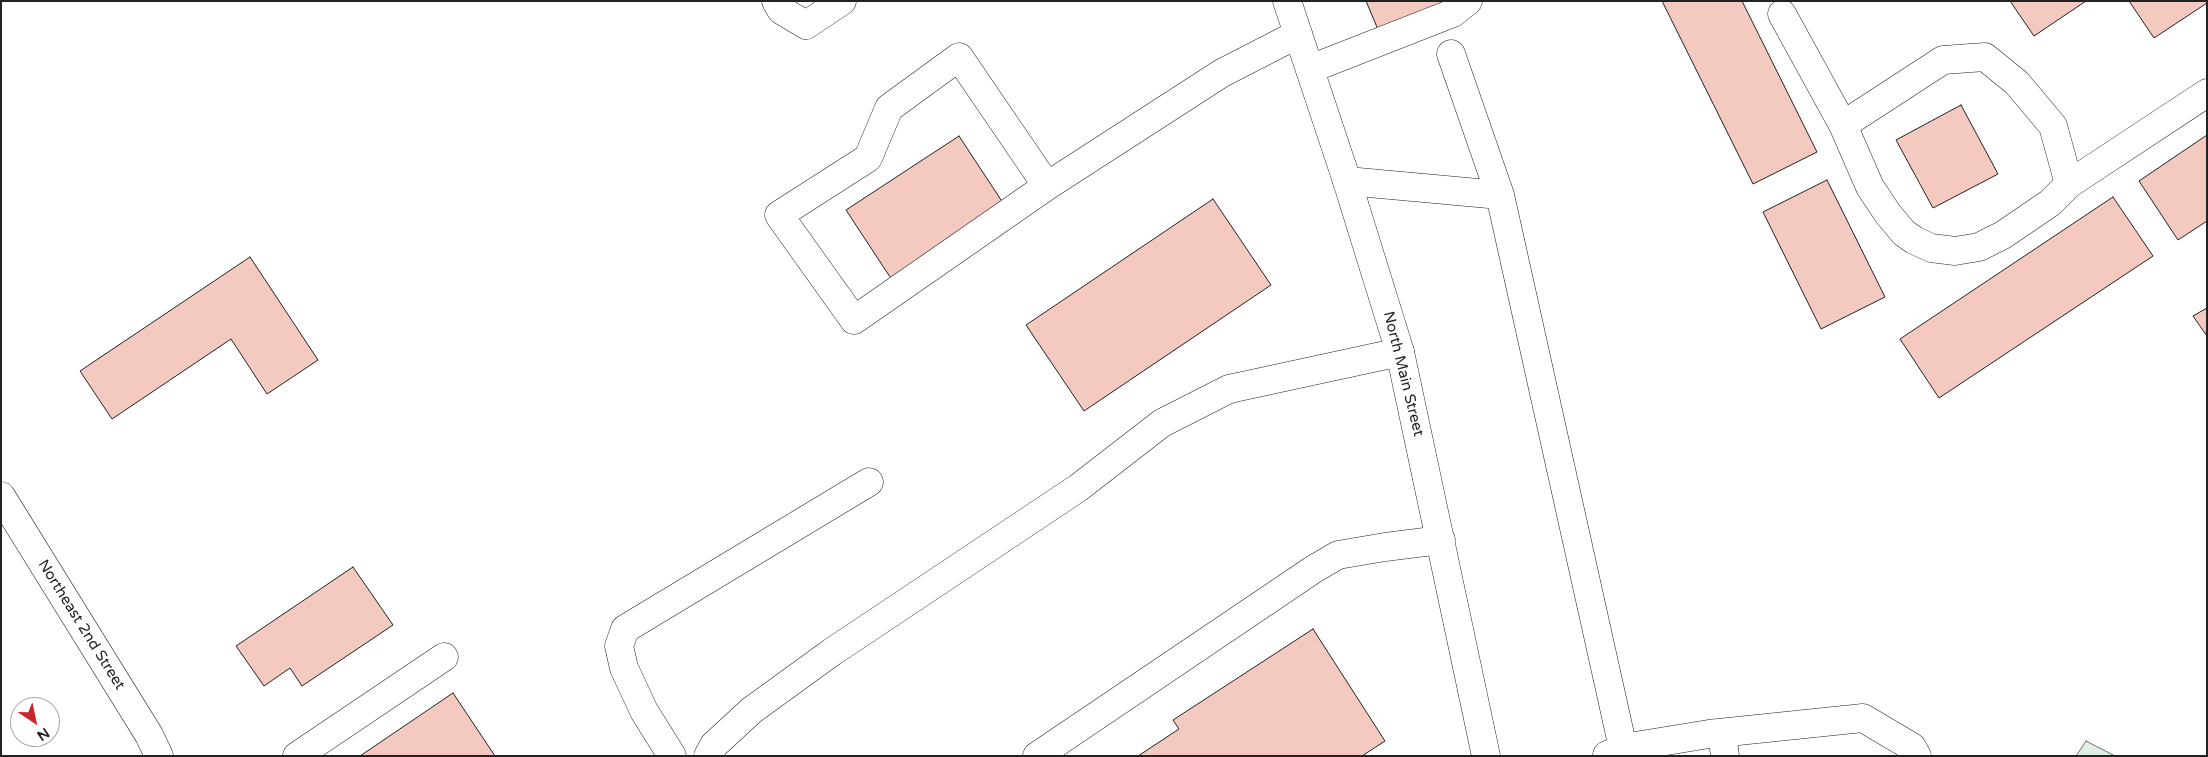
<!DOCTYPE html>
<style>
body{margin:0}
#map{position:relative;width:2208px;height:757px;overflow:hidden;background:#fff;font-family:"Varela Round",sans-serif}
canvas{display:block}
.frame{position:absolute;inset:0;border:2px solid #222;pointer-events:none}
.north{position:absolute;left:10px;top:697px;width:50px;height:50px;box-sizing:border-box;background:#fff;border:1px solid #a7a7a7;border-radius:50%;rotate:146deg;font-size:14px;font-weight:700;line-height:20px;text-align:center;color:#222}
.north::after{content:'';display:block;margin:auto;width:18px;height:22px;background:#c62828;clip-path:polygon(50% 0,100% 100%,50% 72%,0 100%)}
</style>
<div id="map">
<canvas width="2208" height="757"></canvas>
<div class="frame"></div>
<div class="north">N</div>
</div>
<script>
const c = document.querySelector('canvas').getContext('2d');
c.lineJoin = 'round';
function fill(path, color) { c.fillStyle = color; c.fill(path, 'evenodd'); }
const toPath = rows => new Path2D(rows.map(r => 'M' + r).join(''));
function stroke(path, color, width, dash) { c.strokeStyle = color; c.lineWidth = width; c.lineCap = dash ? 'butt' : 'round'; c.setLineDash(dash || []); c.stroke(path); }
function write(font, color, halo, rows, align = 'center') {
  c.font = font + ' "Varela Round",sans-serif'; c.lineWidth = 4; c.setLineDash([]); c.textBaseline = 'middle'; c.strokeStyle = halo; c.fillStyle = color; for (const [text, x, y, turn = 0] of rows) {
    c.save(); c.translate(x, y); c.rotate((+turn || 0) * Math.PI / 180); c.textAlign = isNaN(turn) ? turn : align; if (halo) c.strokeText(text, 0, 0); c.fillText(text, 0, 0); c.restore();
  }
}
const green = toPath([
 [2086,741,2115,756,2076,756,2086,741]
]);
fill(green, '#e0efe3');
stroke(green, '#6f6f6f', 1);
const building = toPath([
 [1366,1,1453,1,1379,32,1366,1],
 [1662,1,1742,1,1817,152,1753,184,1662,1],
 [2010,1,2086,1,2034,36,2010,1],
 [2129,1,2207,1,2207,3,2154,38,2129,1],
 [1961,105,1998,174,1933,208,1896,140,1961,105],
 [2207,135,2207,221,2178,240,2139,181,2207,135],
 [959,136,1007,209,894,283,846,210,959,136],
 [1827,180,1885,297,1821,329,1763,212,1827,180],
 [2113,197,2153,256,1939,398,1900,339,2113,197],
 [1213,199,1271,285,1084,411,1026,325,1213,199],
 [250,257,318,360,267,394,231,339,112,419,80,371,250,257],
 [2207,308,2207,336,2193,316,2207,308],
 [353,567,393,625,302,686,290,668,264,686,236,646,353,567],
 [1313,629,1385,741,1362,756,1138,756,1179,729,1173,720,1313,629],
 [453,693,495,756,360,756,453,693]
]);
fill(building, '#f3c9c0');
stroke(building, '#222', 1);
const minor = toPath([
 [776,1,781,10,806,25,842,1],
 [1782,14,1843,125,1870,187,1888,214,1904,233,1914,240,1931,248,1955,251,1979,247,2003,235,2050,203,2069,184,2207,93],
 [1451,54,1500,195,1623,748],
 [1310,69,1453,13,1468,1],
 [1843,125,1943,60,1985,57,2017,83,2053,126,2069,184],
 [1347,181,1500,195],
 [1047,186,959,57,889,108,868,158,779,215,854,320,1047,186,1222,73,1298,34],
 [1,496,149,735,159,756],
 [1722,733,1725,756],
 [1607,755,1623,748,1709,734,1863,718,1912,747,1917,756],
 [297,756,444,657],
 [672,756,644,711,624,668,619,646,625,629,869,482],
 [708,756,714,745,752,710,832,652,1078,488,1162,423,1229,389,1400,352],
 [1037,756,1314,569,1338,555,1385,547,1441,540]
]);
const major = toPath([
 [1287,1,1347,181,1400,352,1486,756]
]);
stroke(minor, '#222', 29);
stroke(major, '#222', 29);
stroke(minor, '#fff', 28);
stroke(major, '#fff', 28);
write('15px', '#222', '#fff', [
 ["North Main Street",1403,374,76],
 ["Northeast 2nd Street",81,625,58]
]);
</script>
